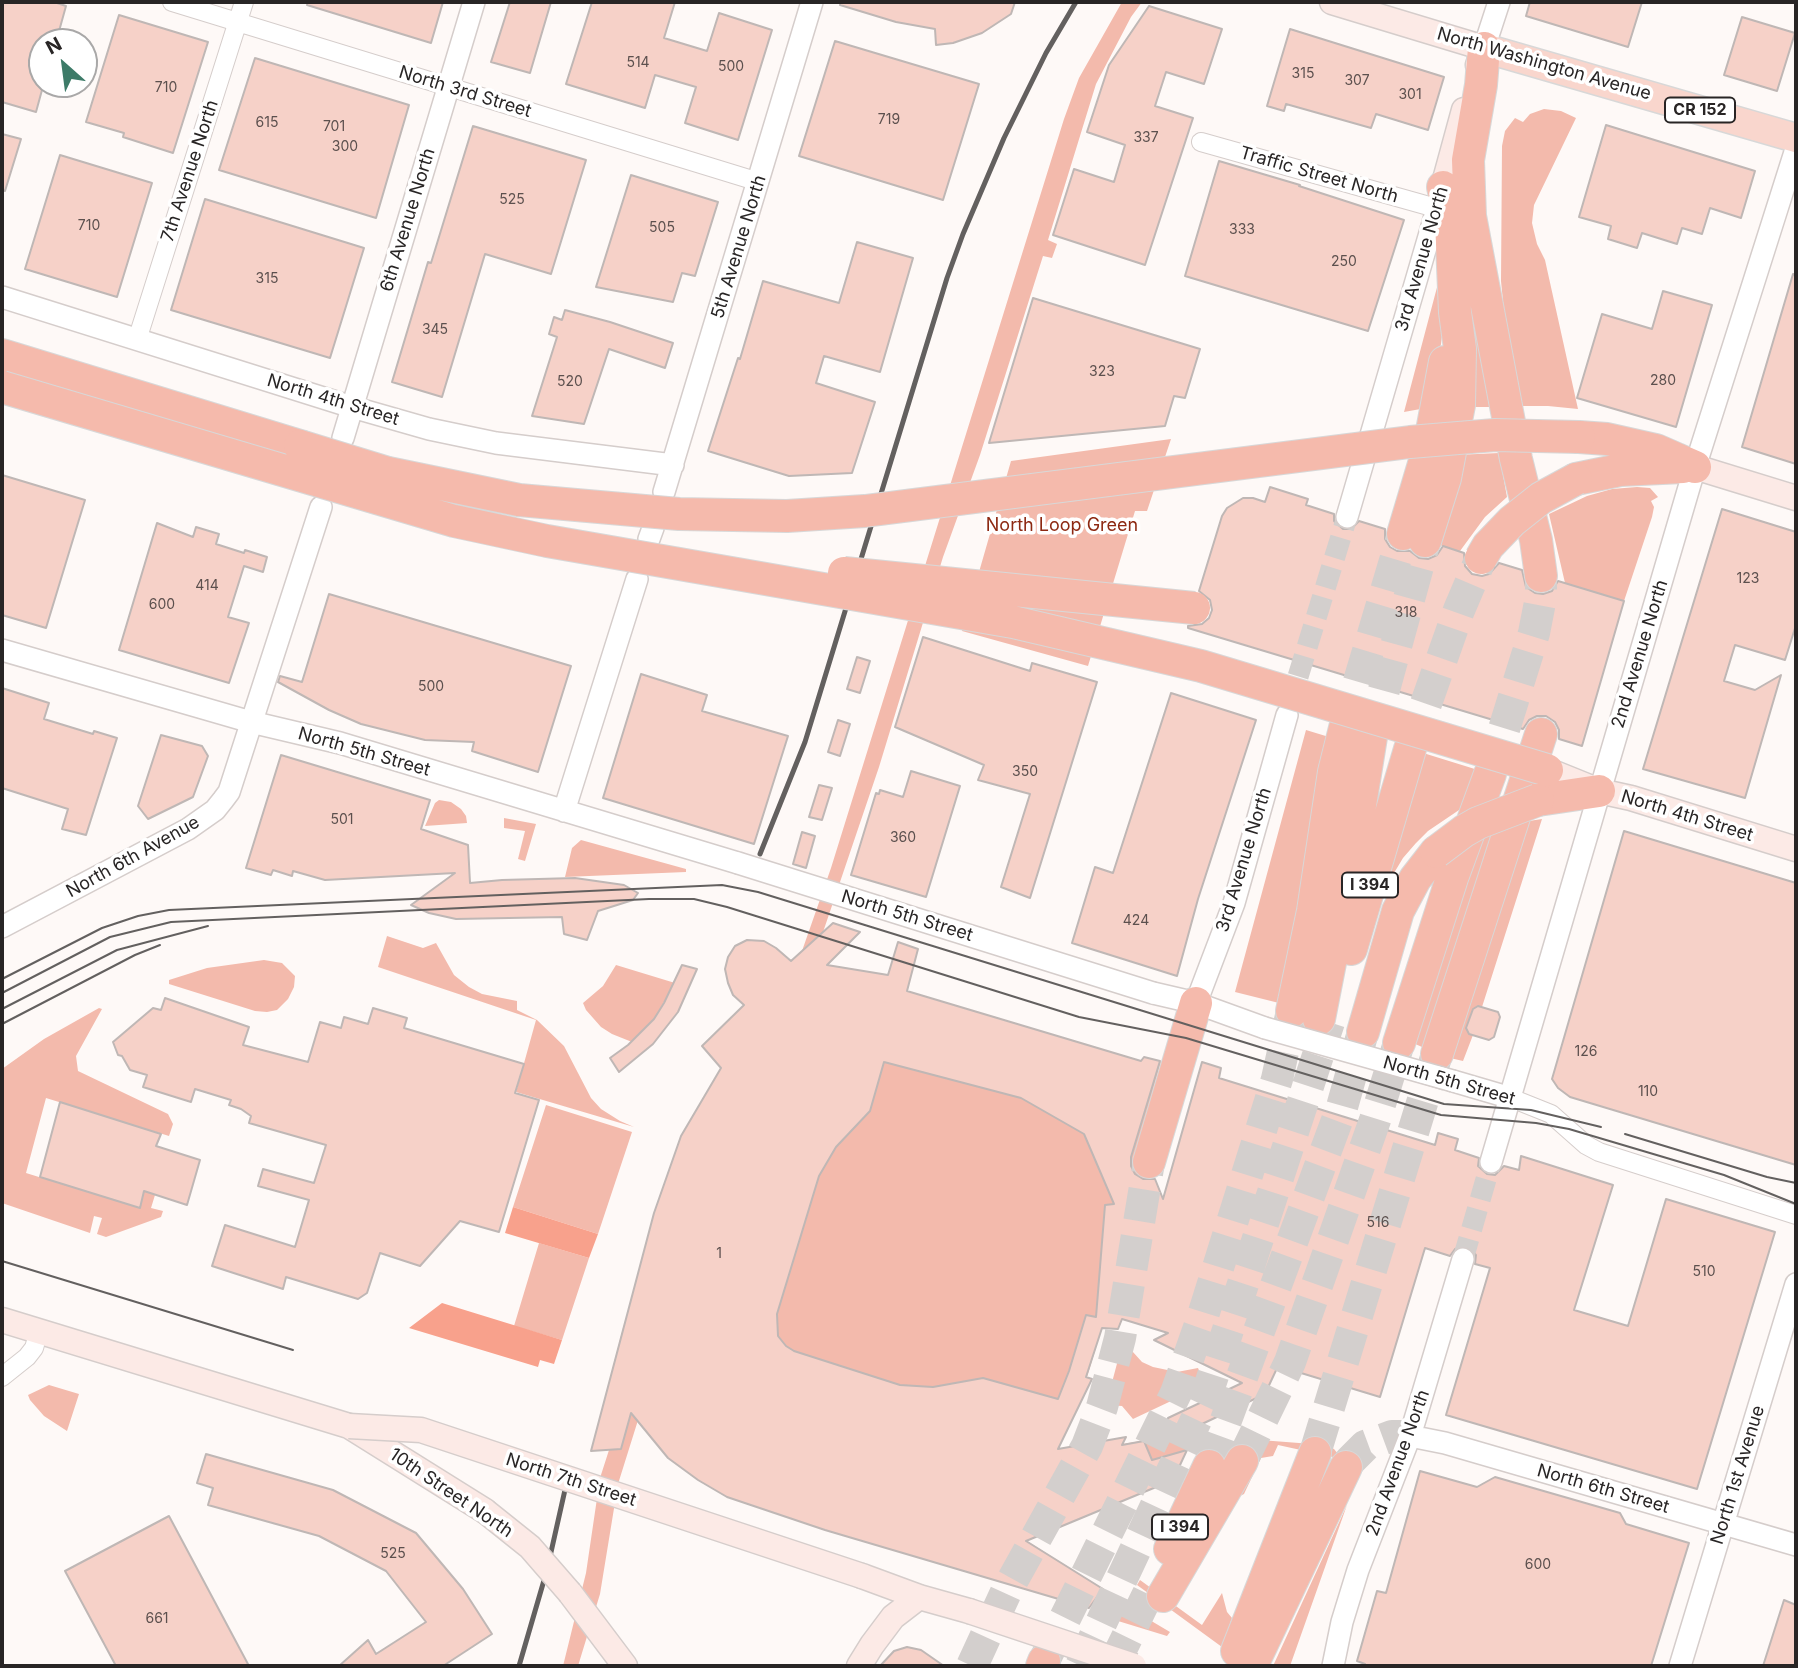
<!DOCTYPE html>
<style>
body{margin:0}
#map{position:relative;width:1798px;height:1668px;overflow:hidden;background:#fef9f7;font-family:Inter,sans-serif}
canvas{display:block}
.frame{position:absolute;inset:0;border:4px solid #282525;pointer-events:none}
.north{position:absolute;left:28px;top:28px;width:70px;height:70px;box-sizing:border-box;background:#fff;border:2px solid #a9a8a8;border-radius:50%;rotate:332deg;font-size:19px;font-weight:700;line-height:28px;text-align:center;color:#282525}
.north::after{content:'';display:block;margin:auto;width:24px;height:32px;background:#3d7b68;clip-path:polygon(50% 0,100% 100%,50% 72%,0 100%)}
</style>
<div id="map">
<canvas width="1798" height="1668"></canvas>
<div class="frame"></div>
<div class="north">N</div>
</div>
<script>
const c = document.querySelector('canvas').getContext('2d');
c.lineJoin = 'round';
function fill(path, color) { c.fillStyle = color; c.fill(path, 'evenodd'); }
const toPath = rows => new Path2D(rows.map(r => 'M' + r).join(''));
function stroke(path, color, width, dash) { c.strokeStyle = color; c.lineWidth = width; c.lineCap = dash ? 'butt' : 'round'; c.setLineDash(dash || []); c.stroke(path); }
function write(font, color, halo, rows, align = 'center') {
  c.font = font + ' Inter,sans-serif'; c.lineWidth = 7; c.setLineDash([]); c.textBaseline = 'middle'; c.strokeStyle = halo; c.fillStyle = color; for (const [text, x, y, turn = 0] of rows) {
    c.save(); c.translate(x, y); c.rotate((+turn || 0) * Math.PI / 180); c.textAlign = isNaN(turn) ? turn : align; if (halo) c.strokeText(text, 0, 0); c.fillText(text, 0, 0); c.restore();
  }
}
fill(toPath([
 [1122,2,1142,2,1131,17,1096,84,1048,240,1057,244,1052,258,1043,256,980,455,943,557,879,767,820,941,843,949,826,967,884,975,907,991,1141,1061,1144,1057,1161,1062,1139,1140,1163,1199,1122,1319,1118,1328,1102,1328,1087,1377,1092,1379,1064,1436,1054,1433,1027,1454,1126,1437,1123,1444,1182,1434,1180,1439,1193,1437,1173,1480,1027,1541,1103,1589,1089,1608,825,1530,727,1497,639,1417,618,1484,600,1594,578,1666,563,1666,586,1573,600,1478,609,1450,591,1451,623,1328,681,1136,721,1068,702,1046,744,1005,733,995,728,983,725,969,728,957,735,946,747,940,764,941,776,948,791,961,802,951,831,868,1064,119,1079,78],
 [1544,109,1561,111,1576,118,1534,205,1532,223,1537,244,1545,260,1578,409,1548,406,1520,406,1507,342,1501,281,1502,146,1505,131,1515,118,1523,122,1530,114],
 [1470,238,1492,407,1463,407],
 [1440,276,1449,276,1441,344,1426,408,1404,412],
 [1171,439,1147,511,1135,511,1088,666,962,631,1011,461],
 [1499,453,1507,497,1485,517,1460,551,1432,543,1456,455],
 [1637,487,1650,488,1658,497,1651,501,1654,507,1652,517,1624,601,1565,583,1549,514,1587,496,1612,489],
 [1306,730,1329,737,1295,935,1279,1003,1235,992],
 [1420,752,1478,770,1462,808,1428,831,1416,843,1403,858,1388,883,1381,901],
 [439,800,451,802,461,809,466,816,467,823,425,826,435,803],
 [504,818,536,824,525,861,518,859,525,831,504,828],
 [1542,819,1482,1007,1478,1006,1473,1009,1466,1028,1473,1035,1463,1061,1450,1058,1529,821],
 [1504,828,1429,1050,1406,1040,1469,846],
 [581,840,686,869,686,872,565,877,572,848],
 [387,936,423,948,436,943,454,975,469,987,482,994,517,1001,517,1010,537,1020,564,1046,591,1098,601,1109,620,1121,634,1127,516,1092,536,1020,378,967],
 [264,960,282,963,295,976,294,987,288,999,277,1010,267,1012,255,1011,169,984,169,980,207,968],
 [616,965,675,983,654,1019,632,1042,612,1034,601,1027,586,1010,583,1003,603,986],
 [99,1008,102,1009,76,1056,78,1071,168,1114,173,1124,169,1136,46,1098,26,1173,139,1208,144,1191,155,1195,151,1208,163,1211,161,1217,106,1237,97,1234,102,1218,94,1216,90,1233,2,1203,2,1069,44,1039],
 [546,1105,632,1132,598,1234,513,1207],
 [539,1243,589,1258,562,1340,514,1326],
 [1123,1341,1142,1362,1153,1367,1177,1372,1198,1368,1205,1385,1133,1419,1122,1406,1106,1405],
 [49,1385,79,1394,67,1431,44,1416,30,1400,28,1395],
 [1260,1440,1325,1445,1334,1449,1342,1459,1278,1445,1273,1456,1261,1458,1244,1494,1234,1499,1195,1469,1212,1451],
 [1347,1505,1290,1666,1273,1666],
 [1140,1580,1202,1625,1222,1593,1227,1612,1232,1618,1224,1641,1258,1666,1248,1666,1137,1585],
 [1126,1606,1170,1632,1167,1636,1118,1621]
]), '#f3baac');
fill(toPath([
 [513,1207,598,1234,589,1258,505,1233],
 [442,1303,562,1340,554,1364,540,1360,538,1367,409,1328]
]), '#f8a18c');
const building = toPath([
 [2,2,54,2,66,6,56,42,42,42,42,90,36,112,2,102,2,2],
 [308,2,443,2,431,43,307,5,308,2],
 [510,2,551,2,530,73,491,62,510,2],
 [592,2,675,2,664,38,707,51,719,13,772,30,738,140,685,123,696,87,655,75,645,108,566,84,592,2],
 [841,2,1015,2,1011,14,982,33,953,43,936,45,935,29,896,22,840,5,841,2],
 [1530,2,1642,2,1628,47,1526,16,1530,2],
 [1149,6,1222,29,1204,84,1166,72,1155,106,1193,118,1145,265,1053,235,1074,169,1114,182,1125,145,1087,132,1109,65,1149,6],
 [119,15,208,42,173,153,123,137,124,133,86,122,119,15],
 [1742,17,1795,33,1777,91,1724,75,1742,17],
 [1290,29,1444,77,1428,130,1376,114,1371,128,1286,104,1284,111,1267,106,1290,29],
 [835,41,979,84,943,200,799,156,835,41],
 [255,58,409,105,376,218,219,170,255,58],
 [1606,125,1755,171,1741,218,1710,208,1702,234,1682,228,1677,244,1642,233,1637,248,1608,239,1611,226,1579,217,1606,125],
 [473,126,586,160,551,274,485,254,442,397,392,382,428,262,431,263,473,126],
 [2,134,21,139,5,191,2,190,2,134],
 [60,155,152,183,117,297,25,269,60,155],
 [1219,161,1300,185,1299,186,1404,220,1368,331,1185,276,1219,161],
 [631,175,718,202,695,276,682,273,673,302,596,287,631,175],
 [205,199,364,248,330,358,171,310,205,199],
 [857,242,913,258,880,372,824,356,816,383,875,402,852,473,789,476,708,451,738,358,740,359,763,281,839,303,857,242],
 [1793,274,1796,275,1796,464,1742,447,1793,274],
 [1663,291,1712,305,1676,427,1577,398,1602,314,1652,329,1663,291],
 [1033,298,1200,349,1185,398,1174,396,1165,426,989,443,1033,298],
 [565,310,610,322,673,343,665,368,609,349,584,424,532,416,557,337,549,334,554,317,562,320,565,310],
 [2,475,85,500,46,628,2,615,2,475],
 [1270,487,1308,499,1306,505,1334,514,1334,521,1343,529,1351,529,1359,521,1385,529,1385,539,1390,547,1397,551,1410,551,1419,558,1428,559,1437,555,1443,546,1464,553,1465,566,1472,574,1482,576,1489,574,1499,563,1522,570,1526,587,1535,593,1543,594,1552,591,1558,581,1624,601,1582,746,1559,739,1559,730,1555,722,1546,716,1537,716,1529,720,1523,729,1188,628,1188,626,1202,624,1209,618,1212,610,1210,600,1199,591,1222,516,1227,508,1243,498,1253,498,1265,502,1270,487],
 [1722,509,1796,532,1796,625,1785,660,1735,645,1724,681,1755,690,1781,675,1745,798,1643,769,1722,509],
 [157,523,193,537,196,527,219,534,216,544,244,553,245,550,267,557,263,572,244,566,228,617,249,623,229,683,119,650,157,523],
 [329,594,571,666,538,772,472,751,474,742,425,740,361,724,329,710,278,682,280,676,302,682,329,594],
 [923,637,1030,671,1032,663,1097,682,1030,898,1001,887,1030,794,978,780,984,765,895,727,923,637],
 [857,657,870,661,860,693,847,689,857,657],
 [641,674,707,695,702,711,788,736,754,844,603,798,641,674],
 [2,688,49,703,44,719,93,734,94,731,117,738,86,835,62,829,68,809,2,788,2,688],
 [1171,693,1256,720,1198,899,1177,976,1072,943,1095,867,1113,873,1171,693],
 [838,720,850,724,840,756,828,752,838,720],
 [161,735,202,746,208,756,193,797,148,819,138,806,161,735],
 [281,755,430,800,421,829,468,845,470,883,502,880,575,878,624,885,638,893,633,900,598,911,587,940,564,934,562,917,456,919,429,913,411,905,455,873,325,880,293,871,292,876,273,870,271,875,246,868,281,755],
 [911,771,960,786,926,897,851,875,876,793,879,794,880,790,903,797,911,771],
 [819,785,832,788,822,820,809,817,819,785],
 [1624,831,1796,883,1796,1165,1570,1097,1558,1088,1552,1079,1624,831],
 [802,832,815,836,806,868,793,864,802,832],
 [833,923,860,932,827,965,888,975,898,942,918,949,907,991,1141,1061,1144,1057,1160,1061,1131,1157,1131,1166,1135,1174,1143,1179,1155,1179,1163,1199,1202,1062,1221,1068,1219,1078,1435,1145,1438,1133,1458,1139,1455,1150,1479,1158,1478,1166,1487,1174,1495,1175,1504,1166,1519,1170,1521,1156,1613,1185,1574,1310,1628,1326,1666,1199,1775,1232,1697,1489,1446,1415,1490,1268,1475,1264,1476,1255,1472,1250,1466,1246,1455,1249,1450,1256,1425,1248,1380,1397,1278,1366,1265,1394,1158,1445,1168,1418,1242,1383,1154,1340,1168,1333,1122,1319,1118,1329,1102,1328,1086,1377,1092,1379,1058,1449,1126,1437,1122,1445,1144,1441,1152,1460,1187,1450,1173,1480,1026,1541,1103,1589,1089,1608,825,1530,727,1497,698,1480,668,1458,631,1413,621,1449,591,1451,654,1213,681,1136,721,1068,702,1046,744,1005,733,995,728,983,725,969,728,957,735,946,747,940,764,941,776,948,791,961,833,923],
 [884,1062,1021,1098,1084,1134,1114,1204,1105,1205,1096,1317,1086,1315,1069,1371,1058,1399,983,1378,933,1387,900,1385,794,1351,786,1346,778,1336,777,1314,819,1176,836,1147,870,1111,884,1062],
 [682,965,697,969,678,1012,653,1044,619,1072,610,1058,628,1045,654,1019,664,1003,682,965],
 [165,998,249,1027,243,1045,308,1062,320,1022,341,1028,344,1017,368,1024,373,1008,407,1018,404,1028,524,1064,515,1093,539,1100,499,1232,460,1221,420,1266,380,1253,367,1293,358,1299,286,1277,283,1289,212,1266,225,1225,295,1247,309,1200,258,1186,263,1169,314,1183,326,1145,249,1123,251,1116,241,1109,229,1105,231,1100,195,1089,191,1102,143,1087,147,1075,130,1070,122,1056,118,1055,113,1042,153,1008,161,1010,165,998],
 [1478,1006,1498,1012,1500,1017,1494,1037,1489,1040,1469,1034,1466,1028,1473,1009,1478,1006],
 [60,1102,161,1134,156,1146,200,1160,187,1205,144,1191,140,1208,40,1177,60,1102],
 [206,1454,333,1490,416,1533,463,1589,492,1634,443,1666,339,1666,368,1640,376,1654,426,1622,386,1571,319,1536,208,1505,213,1488,197,1483,206,1454],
 [1420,1471,1477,1487,1495,1477,1620,1513,1626,1524,1689,1543,1651,1666,1365,1666,1365,1664,1357,1661,1377,1591,1386,1593,1420,1471],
 [169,1516,249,1666,116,1666,65,1571,169,1516],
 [1784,1600,1796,1605,1796,1666,1763,1666,1784,1600],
 [907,1647,921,1650,944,1666,880,1666,894,1651,907,1647]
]);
fill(building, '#f6d1c8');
stroke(building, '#bfb7b5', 2);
stroke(toPath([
 [1289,706,1347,517],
 [1463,1259,1491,1162]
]), '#d3cfcd', 21, [21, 10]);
stroke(toPath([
 [1345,728,1403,534],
 [1371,737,1425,541],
 [1410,749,1459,610,1481,558],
 [1490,774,1534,633,1541,597,1541,576],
 [1315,1453,1437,1054],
 [1242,1461,1290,1362,1375,1120,1399,1043],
 [1209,1466,1342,1107,1363,1032],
 [1346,1467,1350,1461,1365,1446,1392,1436,1410,1436],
 [1044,1661,1176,1393,1201,1322,1277,1079,1292,1011],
 [972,1666,1006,1592,1087,1446,1102,1407,1120,1338,1149,1162],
 [1081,1666,1204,1403,1329,1022],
 [1113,1666,1151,1588]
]), '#d3cfcd', 32, [32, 16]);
const minor = toPath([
 [172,2,759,182],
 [1201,142,1436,208],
 [137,340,244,2],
 [1511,1098,1551,1114,1586,1145,1599,1152,1796,1215],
 [2,1377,27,1357,34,1348,39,1331]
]);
const tertiary = toPath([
 [1484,48,1499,2],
 [2,297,352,407,429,429,496,443,673,465],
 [343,438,474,2],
 [664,492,812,2],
 [1347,517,1442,192],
 [649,539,653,528],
 [2,650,251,722,340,743,738,863],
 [564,811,637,579],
 [2,927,188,829,215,810,223,800,229,792,321,507],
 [1153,993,1196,1003,1265,1028],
 [1196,1003,1234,903,1287,715],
 [1453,1081,1511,1098],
 [1491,1162,1695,467,1796,149],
 [1410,1436,1445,1443,1796,1545],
 [1333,1666,1342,1622,1358,1570,1410,1436,1463,1259],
 [1680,1666,1796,1284]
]);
const secondary = toPath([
 [1332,2,1484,48,1478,65],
 [1443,187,1464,110],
 [1695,467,1796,498],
 [1547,770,1599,791,1631,798,1796,849],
 [2,1320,349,1426,485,1511],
 [862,1576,919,1597,969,1611],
 [570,1593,625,1666],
 [859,1666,872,1645,893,1617,919,1597]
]);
const primary = toPath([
 [1484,48,1796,138]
]);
const motorway = toPath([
 [1484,48,1481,85,1468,160,1470,216,1516,459,1536,540,1541,576],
 [2,355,300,446],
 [1579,437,1607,439,1656,450,1695,467],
 [1576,479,1620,470,1683,467],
 [1403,534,1429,447,1445,362],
 [1425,541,1445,478,1459,405,1460,349,1455,312,1451,221,1443,187],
 [1538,800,1599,791],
 [1351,949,1410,749],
 [1292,1011,1313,911,1334,772,1345,728],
 [1319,1019,1356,830,1371,737],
 [1363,1032,1398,911,1415,879,1436,852],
 [1399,1043,1452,878,1490,774],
 [1437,1054,1541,734],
 [1149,1162,1196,1003],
 [1170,1549,1209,1466],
 [1163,1596,1242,1461],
 [1237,1651,1315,1453],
 [1253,1663,1346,1467],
 [1042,1666,1044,1661]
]);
stroke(minor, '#d5cdcb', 20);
stroke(tertiary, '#d5cdcb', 24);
stroke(secondary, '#d5cdcb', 27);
stroke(primary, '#d8d8d8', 31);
stroke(motorway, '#d8d8d8', 34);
stroke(minor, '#fff', 18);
stroke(tertiary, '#fff', 21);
stroke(secondary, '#fceae6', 24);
stroke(primary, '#f9d6cd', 28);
stroke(motorway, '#f5baac', 32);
stroke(toPath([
 [2,979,102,928,138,916,169,910,722,885,758,892,1444,1104,1531,1110,1601,1127],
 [2,993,110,937,171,922,649,899,694,899,727,907,1079,1017,1186,1038,1441,1115,1536,1123,1569,1129,1724,1175,1796,1204],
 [2,1009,117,950,208,926],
 [2,1024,135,955,160,945],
 [1625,1134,1767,1177,1796,1183],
 [2,1261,293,1350]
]), '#63605f', 2);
stroke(toPath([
 [760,854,805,742,947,278,963,234,1004,138,1046,53,1076,2],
 [519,1666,547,1570,569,1472]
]), '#63605f', 5);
const tertiaryBridge = toPath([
 [738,863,1153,993],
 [1265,1028,1453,1081]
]);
const secondaryBridge = toPath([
 [349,1426,421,1430,862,1576],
 [485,1511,530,1547,570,1593],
 [969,1611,1134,1666]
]);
const motorwayBridge = toPath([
 [2,387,454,521,547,541,1013,622,1201,666,1547,770],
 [300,446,388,473,519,500,679,514,787,516,865,511,1410,442,1495,435,1579,437],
 [1481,558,1488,546,1512,521,1541,498,1576,479],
 [844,573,1194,608],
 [1436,852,1464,831,1478,823,1538,800]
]);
stroke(tertiaryBridge, '#d5cdcb', 24, []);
stroke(secondaryBridge, '#d5cdcb', 27, []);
stroke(motorwayBridge, '#d8d8d8', 34, []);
stroke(tertiaryBridge, '#fff', 21);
stroke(secondaryBridge, '#fceae6', 24);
stroke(motorwayBridge, '#f5baac', 32);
write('14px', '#5c504e', null, [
 ["514",638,63],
 ["500",731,67],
 ["315",1303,74],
 ["307",1357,81],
 ["710",166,88],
 ["301",1410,95],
 ["719",889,120],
 ["615",267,123],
 ["701",334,127],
 ["337",1146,138],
 ["300",345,147],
 ["525",512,200],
 ["710",89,226],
 ["505",662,228],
 ["333",1242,230],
 ["250",1344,262],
 ["315",267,279],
 ["345",435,330],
 ["323",1102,372],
 ["280",1663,381],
 ["520",570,382],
 ["123",1748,579],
 ["414",207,586],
 ["600",162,605],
 ["318",1406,613],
 ["500",431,687],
 ["350",1025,772],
 ["501",342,820],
 ["360",903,838],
 ["424",1136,921],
 ["126",1586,1052],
 ["110",1648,1092],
 ["516",1378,1223],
 ["1",719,1254],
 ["510",1704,1272],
 ["525",393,1554],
 ["600",1538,1565],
 ["661",157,1619]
]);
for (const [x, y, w] of [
 [1700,110,70],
 [1370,885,56],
 [1180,1527,56]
]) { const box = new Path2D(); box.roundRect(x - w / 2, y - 12.5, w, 25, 5); c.fillStyle = '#fff'; c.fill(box); stroke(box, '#282525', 2); }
write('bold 16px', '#282525', null, [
 ["CR 152",1700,110],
 ["I 394",1370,885],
 ["I 394",1180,1527]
]);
write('18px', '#282525', '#fff', [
 ["North Washington Avenue",1544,64,16],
 ["North 3rd Street",465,92,17],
 ["7th Avenue North",190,171,-72],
 ["Traffic Street North",1319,175,16],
 ["6th Avenue North",408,220,-73],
 ["5th Avenue North",739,247,-73],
 ["3rd Avenue North",1422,259,-74],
 ["North 4th Street",333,400,17],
 ["2nd Avenue North",1640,654,-73],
 ["North 5th Street",364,752,16],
 ["North 4th Street",1687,816,17],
 ["North 6th Avenue",133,857,-29],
 ["3rd Avenue North",1244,860,-73],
 ["North 5th Street",907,916,17],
 ["North 5th Street",1449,1081,16],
 ["2nd Avenue North",1398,1463,-70],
 ["North 1st Avenue",1738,1475,-73],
 ["North 7th Street",571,1480,18],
 ["North 6th Street",1603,1489,16],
 ["10th Street North",451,1493,34]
]);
write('18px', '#8d2912', '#fff', [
 ["North Loop Green",1062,526]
]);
</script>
